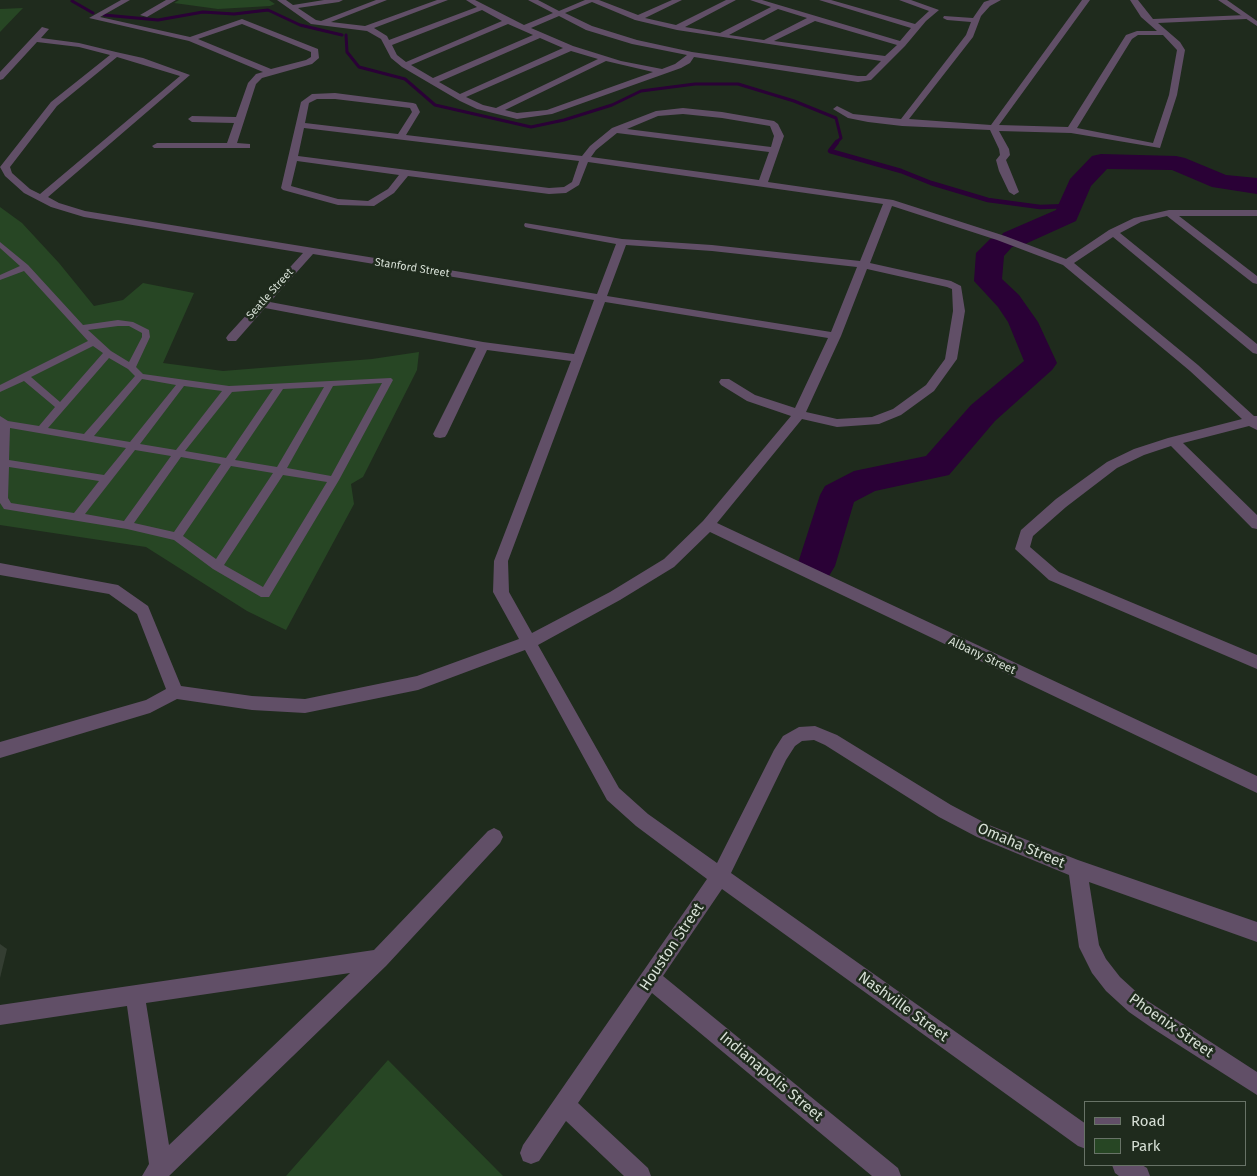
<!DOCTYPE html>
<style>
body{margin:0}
#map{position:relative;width:1257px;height:1176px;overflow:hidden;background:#1f2b1d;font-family:"Fira Sans",sans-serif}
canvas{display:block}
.legend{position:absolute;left:1084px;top:1101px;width:162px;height:65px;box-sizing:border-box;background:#1f2b1d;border:1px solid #687367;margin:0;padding:6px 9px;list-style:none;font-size:15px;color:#d6dfd5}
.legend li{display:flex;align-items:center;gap:10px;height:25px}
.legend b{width:25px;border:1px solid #687367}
</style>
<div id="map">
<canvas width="1257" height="1176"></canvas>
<ul class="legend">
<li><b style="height:6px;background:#614f67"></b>Road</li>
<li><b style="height:14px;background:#274624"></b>Park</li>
</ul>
</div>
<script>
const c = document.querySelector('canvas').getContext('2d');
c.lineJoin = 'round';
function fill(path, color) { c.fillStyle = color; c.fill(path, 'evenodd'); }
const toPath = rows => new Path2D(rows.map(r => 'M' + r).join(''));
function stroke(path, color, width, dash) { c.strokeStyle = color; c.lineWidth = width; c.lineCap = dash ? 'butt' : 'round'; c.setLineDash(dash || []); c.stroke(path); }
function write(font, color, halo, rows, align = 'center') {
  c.font = font + ' "Fira Sans",sans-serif'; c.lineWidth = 5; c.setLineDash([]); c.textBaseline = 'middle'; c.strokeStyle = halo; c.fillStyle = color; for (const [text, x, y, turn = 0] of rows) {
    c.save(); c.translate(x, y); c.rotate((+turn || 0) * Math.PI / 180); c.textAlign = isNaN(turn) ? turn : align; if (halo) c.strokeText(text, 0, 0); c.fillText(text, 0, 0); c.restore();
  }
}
fill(toPath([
 [179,0,269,0,275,4,270,6,218,9,174,3],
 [23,8,0,32,0,9],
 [0,207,22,223,59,263,94,306,123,300,143,283,194,293,163,363,223,371,372,359,419,352,417,370,363,477,351,484,354,504,286,630,247,611,146,547,0,525],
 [388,1060,503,1176,286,1176]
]), '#274624');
stroke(toPath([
 [72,1,93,13],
 [104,15,158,20,203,12,234,14,268,10,300,25,342,35],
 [346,35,347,52,359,67,405,79,435,105,531,127,564,120,612,105,641,91,695,84,738,84,794,101,836,118,841,138,836,143]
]), '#2a0136', 3);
stroke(toPath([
 [837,142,830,151,901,171,931,183,988,200,1040,207,1069,206]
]), '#2a0136', 4.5);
fill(toPath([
 [1101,154,1176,156,1185,158,1226,175,1257,178,1257,194,1212,187,1172,170,1107,169,1091,186,1076,221,1023,245,1012,247,1004,256,1002,279,1019,295,1038,322,1057,363,1052,370,995,421,949,475,875,491,854,502,835,566,829,576,816,580,803,576,797,566,820,495,825,486,854,471,926,456,971,405,1024,361,1008,322,998,307,974,281,976,253,990,239,1001,237,1003,233,1056,210,1070,179,1092,156,1101,154]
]), '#2a0136');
fill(toPath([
 [0,242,28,265,83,325,118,320,133,322,149,330,150,337,136,367,143,374,229,386,391,378,393,380,339,480,269,597,261,597,213,569,174,540,127,529,4,509,0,503,0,416,8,421,39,426,55,407,24,381,0,392,0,385,88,341,24,271,0,280,0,275,20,266,0,248,0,242],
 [118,326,129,326,142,333,142,337,129,362,111,351,88,330,118,326],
 [93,346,103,353,60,402,31,377,93,346],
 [109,358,128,369,135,376,84,434,48,428,109,358],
 [142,379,176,385,130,442,94,436,142,379],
 [382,383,331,476,287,468,333,386,382,383],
 [184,386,222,391,176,450,140,444,184,386],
 [324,387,277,467,235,460,283,389,324,387],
 [273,389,226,458,185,451,232,392,273,389],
 [10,428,126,448,104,475,9,460,10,428],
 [135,450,171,456,124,521,85,514,135,450],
 [181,457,221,464,174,532,134,523,181,457],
 [231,466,273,473,216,559,183,536,231,466],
 [9,467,99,481,74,513,11,503,8,498,9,467],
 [283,475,327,482,263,587,224,565,283,475]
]), '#614f67');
fill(toPath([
 [121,0,130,0,100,17,190,37,242,19,318,49,319,58,312,64,262,78,256,84,237,143,250,144,250,148,154,148,152,146,157,143,227,143,234,123,192,122,188,119,192,116,236,117,248,83,256,74,263,72,189,41,89,18,121,0],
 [242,24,311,52,311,57,306,60,271,69,198,39,242,24],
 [166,0,176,0,147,17,140,15,166,0],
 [277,0,286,0,293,5,324,0,343,0,339,2,298,8,316,20,321,21,376,0,387,0,331,22,365,26,437,0,448,0,374,28,387,36,389,40,477,7,466,0,475,0,524,25,553,13,528,0,538,0,559,11,585,0,599,0,638,15,672,0,682,0,645,18,676,25,726,0,736,0,685,27,720,33,771,7,750,0,762,0,900,41,911,28,819,0,831,0,915,24,929,11,899,0,911,0,939,10,926,21,905,46,871,80,858,82,694,57,690,63,681,68,552,114,517,119,477,109,460,101,402,67,391,58,381,39,367,31,311,24,277,0],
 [592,2,635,20,677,30,881,61,866,76,858,76,692,52,637,40,592,26,565,13,592,2],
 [778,9,807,18,764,40,729,35,778,9],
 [482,10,502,21,406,62,397,55,392,45,482,10],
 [559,16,586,30,632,44,687,55,675,64,662,69,621,61,573,46,531,28,559,16],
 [815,21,897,45,885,56,774,41,815,21],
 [508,24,533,35,433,78,411,65,508,24],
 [540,38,563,48,460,94,439,82,540,38],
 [571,51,598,59,496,108,483,105,466,97,571,51],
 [606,61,653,72,547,110,517,113,505,110,606,61],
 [990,0,1001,0,990,6,981,16,973,37,909,119,991,125,1082,0,1090,0,999,125,1068,127,1126,35,1137,31,1157,31,1141,17,1130,0,1138,0,1153,19,1246,15,1250,17,1246,19,1158,23,1180,42,1185,50,1177,95,1160,148,1071,133,999,131,1009,149,1010,155,1006,160,1019,192,1014,195,1009,192,999,171,996,160,1000,155,999,149,990,130,902,126,868,122,848,118,833,109,837,106,853,114,901,119,966,35,971,22,947,20,943,18,944,16,973,18,984,2,990,0],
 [1138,35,1163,35,1177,50,1169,95,1153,143,1077,128,1132,39,1138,35],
 [42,27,49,29,41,38,79,43,116,52,143,58,190,75,48,197,59,203,85,211,597,294,616,244,529,228,525,227,524,225,525,223,622,239,712,245,860,261,883,204,588,162,579,185,566,193,549,194,408,176,394,193,374,206,338,205,283,190,281,188,301,102,312,94,335,93,413,103,416,104,420,112,406,135,582,156,590,146,612,128,656,111,683,108,722,112,774,121,778,124,784,136,768,182,893,200,1005,236,1066,259,1109,230,1134,218,1169,210,1257,210,1257,216,1179,216,1257,276,1257,284,1253,283,1167,216,1141,222,1120,233,1257,344,1257,354,1253,353,1113,237,1074,263,1198,365,1254,416,1257,416,1257,430,1249,426,1183,443,1257,515,1257,529,1252,528,1171,446,1144,455,1117,468,1066,507,1033,536,1030,547,1059,572,1257,655,1257,669,1049,580,1015,549,1021,530,1056,499,1107,462,1134,449,1168,438,1242,419,1190,371,1063,265,997,240,892,206,870,263,951,281,961,286,965,311,957,359,934,391,901,415,879,424,837,427,802,419,717,523,1257,776,1257,793,710,532,674,567,620,600,538,645,619,788,648,814,717,863,774,750,783,736,799,727,815,726,837,735,951,805,989,825,1078,860,1257,922,1257,942,1089,882,1099,945,1106,959,1120,977,1143,998,1257,1072,1257,1095,1152,1028,1129,1012,1106,991,1092,973,1079,947,1069,875,977,837,939,817,825,745,814,740,802,741,795,746,786,760,731,873,1086,1124,1086,1149,1078,1146,722,889,663,976,898,1168,901,1176,872,1176,652,993,578,1103,648,1168,651,1176,624,1176,566,1121,539,1161,531,1164,523,1161,520,1153,523,1145,707,879,636,826,607,800,525,650,418,690,305,713,252,710,177,699,150,713,0,758,0,742,146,700,166,689,137,614,109,594,0,575,0,563,118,585,148,606,181,686,252,696,305,699,417,676,519,639,493,592,494,561,571,361,487,350,447,434,445,437,440,438,435,437,433,434,476,348,265,308,236,341,228,341,226,338,228,335,303,253,84,217,51,207,24,193,5,176,0,167,51,102,110,55,79,47,37,42,3,79,0,80,0,72,42,27],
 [117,57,180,76,40,194,30,189,12,173,10,167,57,106,117,57],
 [317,99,335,99,410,108,412,112,398,134,305,123,309,103,317,99],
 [683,114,722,118,770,126,774,136,771,147,627,129,658,116,683,114],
 [304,128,579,161,572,182,564,187,549,188,298,156,304,128],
 [617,133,769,152,759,180,591,157,596,150,617,133],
 [297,161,399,175,388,189,368,201,338,199,291,186,297,161],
 [626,245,712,251,857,267,831,332,607,296,626,245],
 [313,254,594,300,574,354,483,342,270,302,313,254],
 [867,269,947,287,952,289,953,311,945,359,926,385,893,409,872,417,837,419,806,412,841,336,867,269],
 [605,302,828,338,795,408,755,395,729,379,721,379,719,382,721,385,747,401,791,416,703,521,664,559,610,592,532,633,509,592,508,561,605,302],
 [494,828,500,831,503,837,500,843,386,966,169,1176,142,1176,149,1164,127,1006,0,1025,0,1005,374,950,488,831,494,828],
 [350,973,169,1145,146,1003,350,973],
 [1112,1165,1142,1165,1147,1168,1150,1176,1119,1176,1115,1173,1112,1165]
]), '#614f67');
fill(toPath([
 [1218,0,1227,0,1257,21,1257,26,1218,0]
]), '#614f67');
fill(toPath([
 [0,944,7,949,0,978]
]), '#343e32');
write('11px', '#d6dfd5', '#1f2b1d', [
 ["Stanford Street",412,268,9],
 ["Seatle Street",270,294,-48]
]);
write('12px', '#d6dfd5', '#1f2b1d', [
 ["Albany Street",982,656,25]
]);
write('15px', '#d6dfd5', '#1f2b1d', [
 ["Omaha Street",1021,846,23],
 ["Houston Street",672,947,-56],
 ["Nashville Street",903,1007,36],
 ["Phoenix Street",1171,1026,35],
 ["Indianapolis Street",771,1077,40]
]);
</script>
